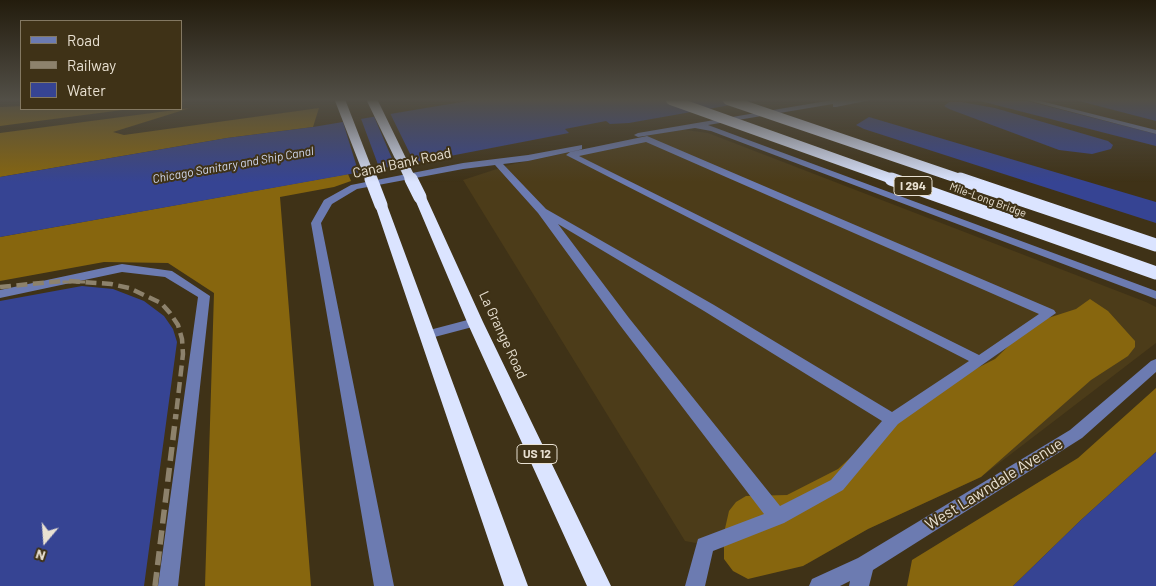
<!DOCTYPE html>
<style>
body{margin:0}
#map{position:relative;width:1156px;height:586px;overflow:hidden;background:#3f3217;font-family:Barlow,sans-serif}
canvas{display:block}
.legend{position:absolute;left:20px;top:20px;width:162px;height:90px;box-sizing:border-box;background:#3f3217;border:1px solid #837862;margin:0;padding:6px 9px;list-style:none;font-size:15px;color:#e9e1d2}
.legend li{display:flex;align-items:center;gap:10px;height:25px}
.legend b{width:25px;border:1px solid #837862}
.north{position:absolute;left:20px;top:516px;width:50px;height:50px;-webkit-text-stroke:4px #3f3217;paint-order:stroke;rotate:198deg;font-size:14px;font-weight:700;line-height:20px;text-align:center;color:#e9e1d2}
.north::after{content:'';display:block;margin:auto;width:18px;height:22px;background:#e9e1d2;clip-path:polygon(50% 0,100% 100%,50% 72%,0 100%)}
</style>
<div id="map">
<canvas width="1156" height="586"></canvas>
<ul class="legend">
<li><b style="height:6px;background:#6c7bb1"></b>Road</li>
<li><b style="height:6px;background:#8d826c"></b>Railway</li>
<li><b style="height:14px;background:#364493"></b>Water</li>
</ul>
<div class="north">N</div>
</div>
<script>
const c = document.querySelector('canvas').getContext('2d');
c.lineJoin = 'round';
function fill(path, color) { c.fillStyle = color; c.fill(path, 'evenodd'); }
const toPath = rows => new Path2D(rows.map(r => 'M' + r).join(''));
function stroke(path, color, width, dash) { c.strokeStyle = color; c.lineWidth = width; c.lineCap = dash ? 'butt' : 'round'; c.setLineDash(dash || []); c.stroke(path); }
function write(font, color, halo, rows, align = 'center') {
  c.font = font + ' Barlow,sans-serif'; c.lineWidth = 4; c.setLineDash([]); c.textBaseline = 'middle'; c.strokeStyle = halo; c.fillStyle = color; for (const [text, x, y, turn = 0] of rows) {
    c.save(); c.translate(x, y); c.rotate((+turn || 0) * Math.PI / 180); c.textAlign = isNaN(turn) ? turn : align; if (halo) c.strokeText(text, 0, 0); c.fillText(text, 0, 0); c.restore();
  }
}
fill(toPath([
 [675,130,686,130,708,133,1146,302,1156,307,1156,343,981,477,868,529,807,564,685,541,463,180,509,165]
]), '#4c3c19');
fill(toPath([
 [21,106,21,109,130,109,0,126,0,107],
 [190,108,113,132,124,135,319,108,313,127,227,138,0,177,0,133],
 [348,174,351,181,334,187,280,197,311,586,205,586,214,293,168,263,104,262,0,281,0,237],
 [1090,299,1108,311,1135,341,1135,347,1128,356,1091,380,981,477,868,529,803,566,748,579,733,571,724,559,724,533,729,511,736,502,746,496,787,495,838,469,912,401,995,359,1018,337,1045,319,1076,309],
 [1156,388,1156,452,1081,520,1013,586,907,586,912,560,1078,458]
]), '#87660e');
fill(toPath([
 [473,100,759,100,629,123,610,124,606,121,565,129,569,133,450,156,0,237,0,177,227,138,313,127],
 [976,100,1028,101,1156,134,1156,146],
 [1075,100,1156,100,1156,121],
 [949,102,962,102,995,108,1108,141,1113,145,1111,149,1092,154,1059,150,949,109,944,106],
 [869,117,1156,202,1156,223,864,129,856,125],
 [82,286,113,289,144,301,164,316,173,329,177,342,144,586,0,586,0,301],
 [1156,452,1156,586,1013,586,1081,520]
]), '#364493');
fill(toPath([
 [389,111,415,164,396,168,373,114],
 [360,116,380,170,359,174,342,119]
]), '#3f3217');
fill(toPath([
 [832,100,871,100,836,107,833,107,833,104,708,125,1156,291,1156,299,711,131,695,128,638,137,634,135,638,133,832,100],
 [1026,100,1037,100,1156,130,1156,134,1026,100],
 [647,136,1054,310,1056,313,898,424,843,490,784,523,713,551,705,586,685,586,698,539,764,514,619,324,538,213,495,165,463,169,357,189,332,204,321,223,394,586,374,586,311,223,324,200,351,185,463,163,528,155,582,145,582,149,579,150,528,161,503,164,546,209,714,305,892,412,969,361,566,155,570,152,647,136],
 [646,142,1039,314,979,355,579,156,646,142],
 [558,224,704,311,882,421,831,480,780,506,629,318,558,224],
 [122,264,172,271,210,296,178,586,158,586,198,297,165,277,122,272,0,298,0,290,122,264],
 [475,318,480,319,482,322,480,325,427,339,422,338,420,335,422,332,475,318],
 [1156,359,1156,372,1082,438,873,570,869,586,849,586,850,581,840,586,809,586,812,579,858,558,1070,430,1151,361,1156,359]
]), '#6c7bb1');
fill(toPath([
 [420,193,426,197,483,322,611,586,587,586,467,322,414,197,420,193],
 [381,201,387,205,528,586,504,586,375,205,381,201]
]), '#dbe4ff');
stroke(toPath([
 [49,282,88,282]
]), '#8d826c', 3, [9, 4.5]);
stroke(toPath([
 [69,281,111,284,129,288,161,303,170,313,178,325,182,339,183,354,176,415],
 [0,287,62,281]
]), '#8d826c', 4.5, [11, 5.5]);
stroke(toPath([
 [155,586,176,414]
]), '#8d826c', 5.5, [14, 7]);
stroke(toPath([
 [340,100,371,180],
 [372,100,411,180],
 [671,100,895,180],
 [728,100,963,180]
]), '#dbe4ff', 10);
stroke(toPath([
 [371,179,381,205],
 [411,179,420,197],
 [891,179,1156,273],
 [960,179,1156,245]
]), '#dbe4ff', 13);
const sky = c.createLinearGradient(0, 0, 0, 182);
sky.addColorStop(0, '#231c0d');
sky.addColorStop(0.55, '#524f47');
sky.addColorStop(1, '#524f4700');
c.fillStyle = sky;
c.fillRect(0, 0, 1156, 182);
write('11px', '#e9e1d2', '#3f3217', [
 ["Mile-Long Bridge",988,200,20]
]);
write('italic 12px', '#d2d9ef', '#3f3217', [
 ["Chicago Sanitary and Ship Canal",233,165,-10]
]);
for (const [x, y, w] of [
 [913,186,38],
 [537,454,40]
]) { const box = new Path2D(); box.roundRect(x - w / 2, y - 9.5, w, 19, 4); c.fillStyle = '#3f3217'; c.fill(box); stroke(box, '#e9e1d2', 1); }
write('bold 12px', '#e9e1d2', null, [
 ["I 294",913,186],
 ["US 12",537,454]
]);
write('14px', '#e9e1d2', '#3f3217', [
 ["Canal Bank Road",402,163,-12],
 ["La Grange Road",503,335,65]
]);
write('16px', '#e9e1d2', '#3f3217', [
 ["West Lawndale Avenue",994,484,-32]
]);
</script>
